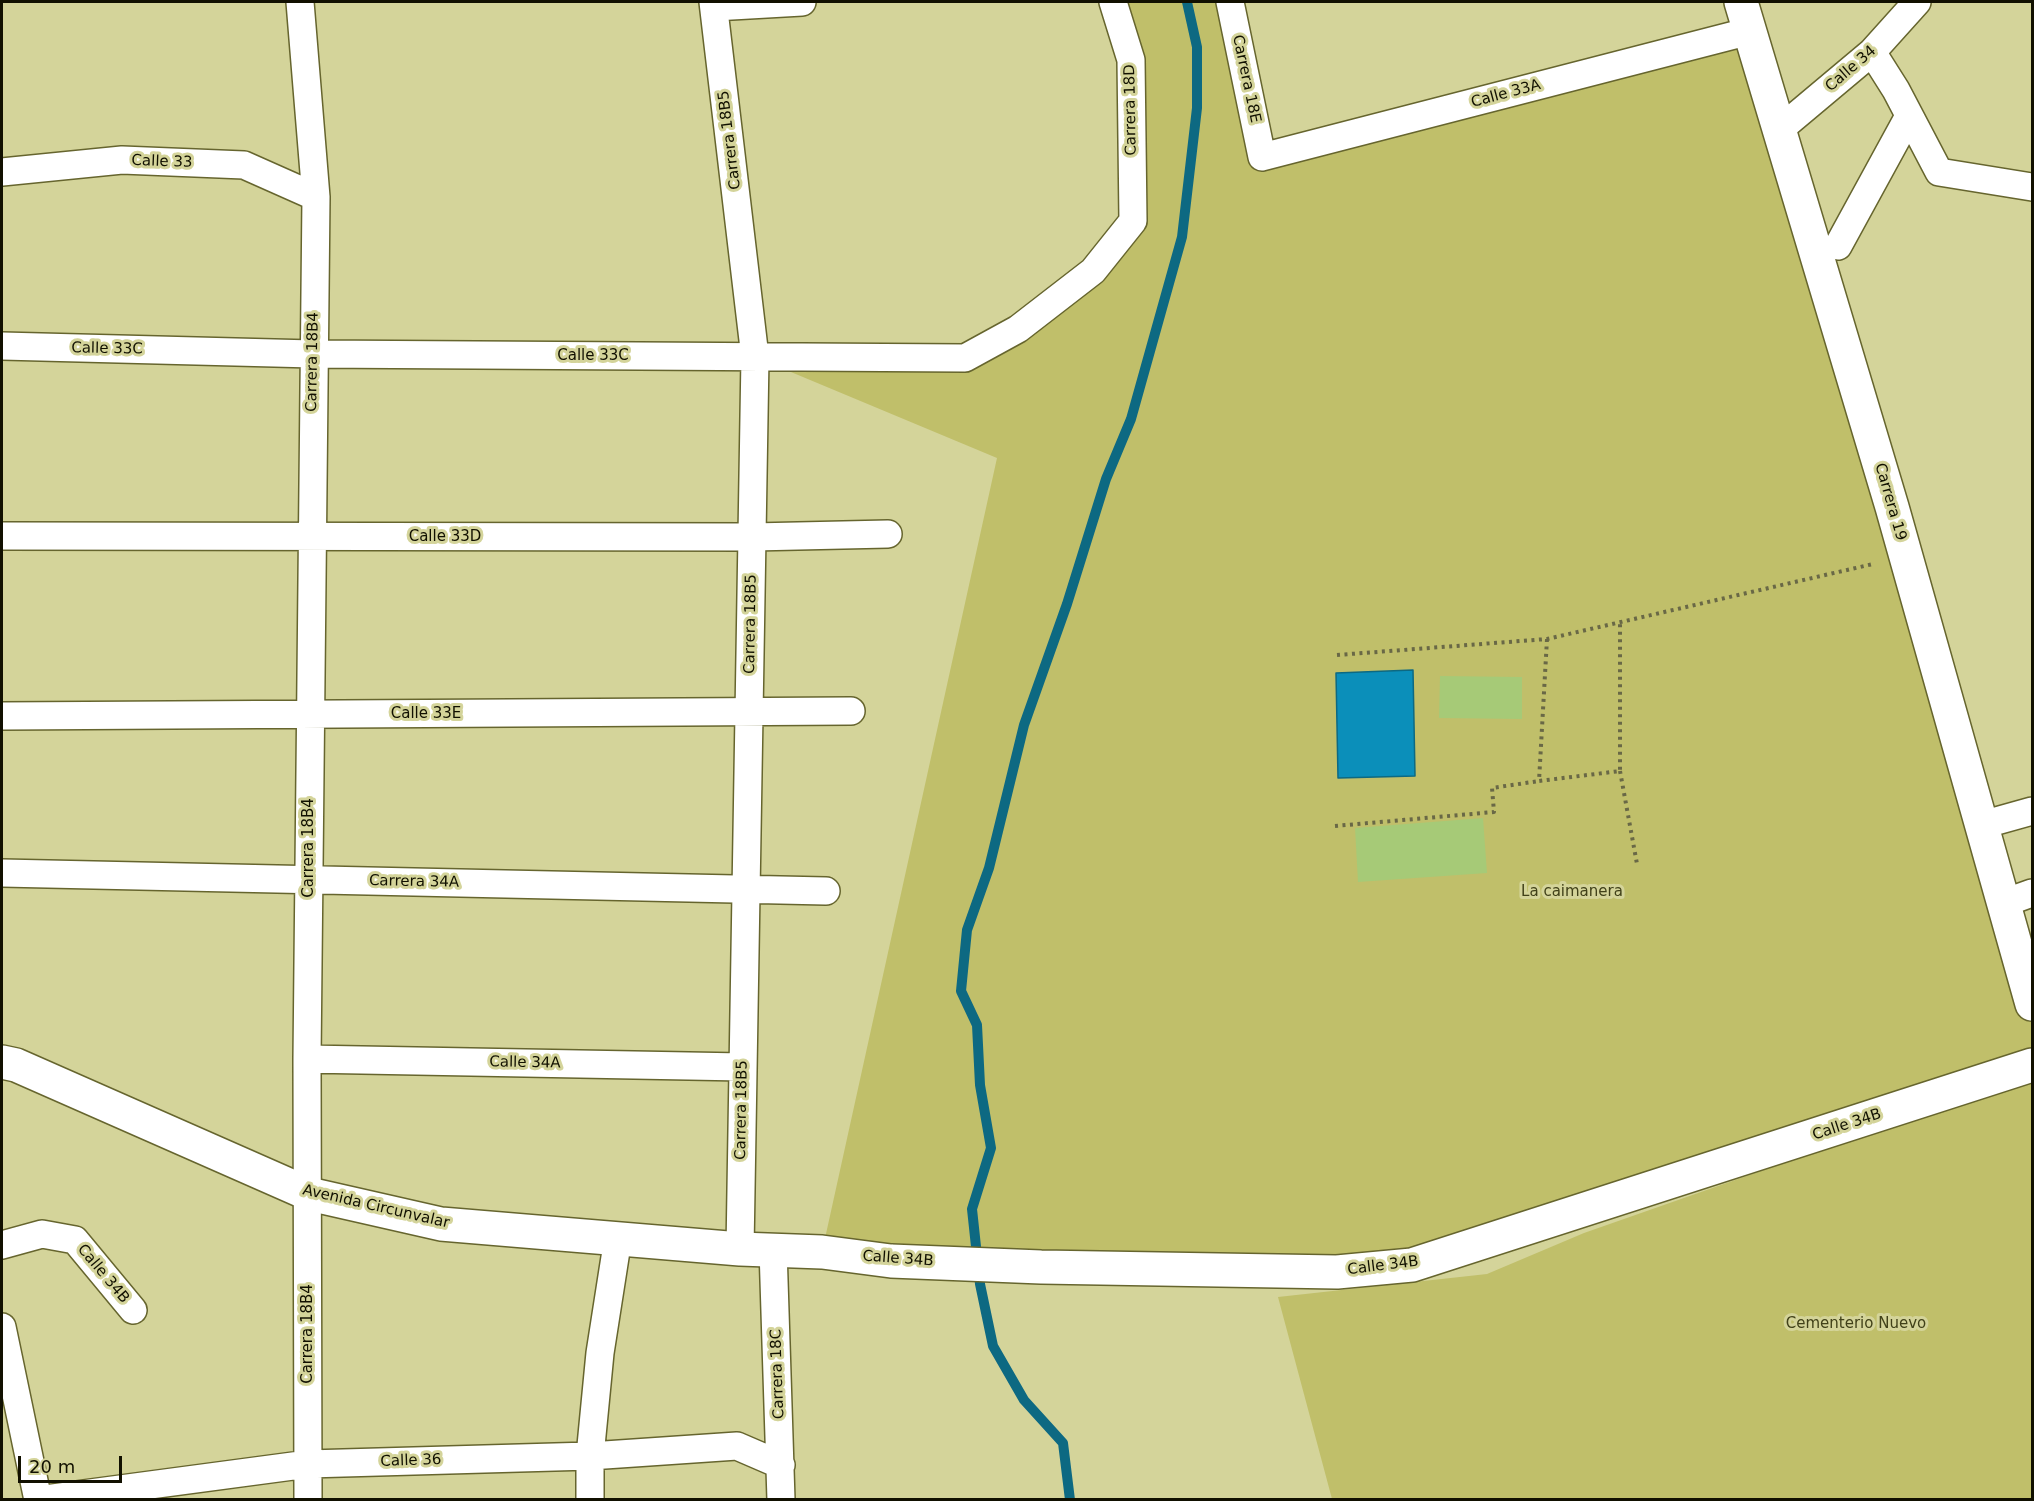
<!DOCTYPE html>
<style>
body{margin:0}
#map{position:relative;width:2034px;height:1501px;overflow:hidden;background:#d4d49a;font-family:"DejaVu Sans",sans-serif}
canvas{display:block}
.frame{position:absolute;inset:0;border:3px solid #111000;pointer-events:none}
.scale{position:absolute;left:18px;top:1456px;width:104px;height:27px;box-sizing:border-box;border:3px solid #111000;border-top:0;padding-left:8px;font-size:18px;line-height:21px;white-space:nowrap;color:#111000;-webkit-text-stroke:4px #d4d49a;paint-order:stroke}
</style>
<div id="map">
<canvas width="2034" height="1501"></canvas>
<div class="frame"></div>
<div class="scale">20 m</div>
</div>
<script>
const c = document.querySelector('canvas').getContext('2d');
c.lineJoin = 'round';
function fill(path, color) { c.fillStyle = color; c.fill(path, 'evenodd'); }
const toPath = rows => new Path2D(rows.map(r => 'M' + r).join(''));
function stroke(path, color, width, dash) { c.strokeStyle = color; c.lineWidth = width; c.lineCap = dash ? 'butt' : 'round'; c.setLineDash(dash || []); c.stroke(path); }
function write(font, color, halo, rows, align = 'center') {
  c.font = font + ' "DejaVu Sans",sans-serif'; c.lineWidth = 6; c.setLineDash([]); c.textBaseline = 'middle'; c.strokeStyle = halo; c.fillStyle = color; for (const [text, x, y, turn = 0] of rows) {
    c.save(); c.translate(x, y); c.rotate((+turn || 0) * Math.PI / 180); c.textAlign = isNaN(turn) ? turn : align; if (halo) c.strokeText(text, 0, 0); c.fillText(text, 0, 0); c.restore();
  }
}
fill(toPath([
 [1113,2,1230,2,1262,157,1750,31,2032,1004,2032,1065,1412,1265,822,1252,997,458,755,357,965,358,1018,329,1133,220],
 [2032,1076,2032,1499,1332,1499,1278,1297,1487,1274,1584,1233]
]), '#c0bf6a');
const water = toPath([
 [1413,670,1415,776,1338,778,1336,673,1413,670]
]);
fill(water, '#0b8fba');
stroke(water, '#0d6982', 1.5);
stroke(toPath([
 [1070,1500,1063,1443,1024,1400,993,1346,980,1284,972,1209,991,1148,980,1085,977,1025,961,991,967,930,989,868,1024,725,1067,604,1106,479,1131,419,1182,237,1197,108,1197,47,1187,2]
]), '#0d6982', 10);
fill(toPath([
 [1440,676,1522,677,1522,719,1439,718],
 [1483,818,1487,873,1358,882,1355,828]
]), '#a6ca77');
const street = toPath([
 [300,2,316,197,307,1059,308,1500],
 [713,2,755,357,740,1249],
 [1230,2,1262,157,1750,31],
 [714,7,802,2],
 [1872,52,1896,90,1939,172,2032,187],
 [1779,130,1872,52,1917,2],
 [2,172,122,160,244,165,316,197],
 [1838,246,1909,116],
 [2,346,313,354,965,358,1018,329,1093,271,1133,221,1131,60,1113,2],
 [2,536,753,537,888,534],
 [2,716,851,711],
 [1982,825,2032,811],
 [2,873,826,891],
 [2004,903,2032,893],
 [307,1059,743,1067],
 [2,1245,42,1234,75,1240,133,1310],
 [773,1249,781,1500],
 [2,1327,38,1500],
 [38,1500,308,1464,590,1456,737,1446,781,1465],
 [590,1500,590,1456,600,1353,618,1238]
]);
const secondary = toPath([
 [1741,2,1892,507,2032,1004],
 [2,1062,16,1065,309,1194,441,1224,740,1249,822,1252,891,1261,1041,1267,1337,1272,1412,1265,2032,1065]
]);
stroke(street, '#66652e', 30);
stroke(secondary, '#66652e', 36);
stroke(toPath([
 [1547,639,1539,781,1620,771,1620,621],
 [1337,655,1547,639,1873,564],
 [1620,771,1637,864],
 [1335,826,1494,812,1492,788,1539,781]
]), '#696846', 4, [3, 4.5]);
stroke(street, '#fff', 27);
stroke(secondary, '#fff', 33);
write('15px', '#111000', '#d4d49a', [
 ["Calle 34",1851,69,-41],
 ["Carrera 18E",1246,79,78],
 ["Calle 33A",1506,94,-15],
 ["Carrera 18D",1131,110,-91],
 ["Carrera 18B5",730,140,-97],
 ["Calle 33",162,162,2],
 ["Calle 33C",107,349,1],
 ["Calle 33C",593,356],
 ["Carrera 18B4",313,362,-89],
 ["Carrera 19",1890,502,74],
 ["Calle 33D",445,537],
 ["Carrera 18B5",751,624,-89],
 ["Calle 33E",426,714],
 ["Carrera 18B4",309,848,-90],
 ["Carrera 34A",414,882,1],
 ["Calle 34A",525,1063,1],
 ["Carrera 18B5",742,1110,-89],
 ["Calle 34B",1847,1125,-18],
 ["Avenida Circunvalar",376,1207,13],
 ["Calle 34B",898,1259,4],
 ["Calle 34B",1383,1266,-7],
 ["Calle 34B",103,1274,50],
 ["Carrera 18B4",308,1334,-90],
 ["Carrera 18C",778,1374,-92],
 ["Calle 36",411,1461,-2]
]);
write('15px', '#414119', '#d4d49a', [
 ["La caimanera",1572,892],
 ["Cementerio Nuevo",1856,1324]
]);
</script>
